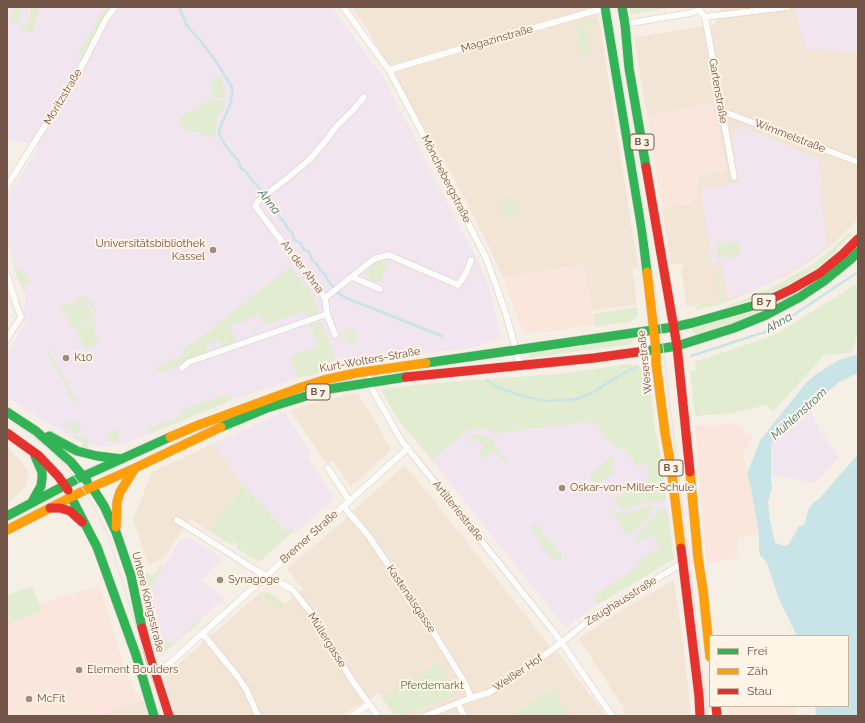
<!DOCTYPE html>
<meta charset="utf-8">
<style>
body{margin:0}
#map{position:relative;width:865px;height:723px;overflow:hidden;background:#f6efe6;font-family:Raleway,sans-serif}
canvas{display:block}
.frame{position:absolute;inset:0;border:8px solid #735547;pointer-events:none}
.legend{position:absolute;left:709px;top:635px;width:140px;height:72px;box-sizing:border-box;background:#fff4e6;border:1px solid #c7b4a6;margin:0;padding:5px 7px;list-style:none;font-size:12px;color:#735547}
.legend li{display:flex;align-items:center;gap:8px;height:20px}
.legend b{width:20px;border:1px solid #c7b4a6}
</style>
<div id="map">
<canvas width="865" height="723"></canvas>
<div class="frame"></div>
<ul class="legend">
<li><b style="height:5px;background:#30b455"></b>Frei</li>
<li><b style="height:5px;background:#ff9f0a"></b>Zäh</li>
<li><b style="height:5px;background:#e5322d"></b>Stau</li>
</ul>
</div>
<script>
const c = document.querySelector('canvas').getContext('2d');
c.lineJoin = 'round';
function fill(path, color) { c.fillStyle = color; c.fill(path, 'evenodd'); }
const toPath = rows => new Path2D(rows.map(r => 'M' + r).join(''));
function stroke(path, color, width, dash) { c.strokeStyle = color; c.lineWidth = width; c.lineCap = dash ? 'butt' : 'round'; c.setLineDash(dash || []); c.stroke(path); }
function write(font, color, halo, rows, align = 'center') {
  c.font = font + ' Raleway,sans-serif'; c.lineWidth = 4; c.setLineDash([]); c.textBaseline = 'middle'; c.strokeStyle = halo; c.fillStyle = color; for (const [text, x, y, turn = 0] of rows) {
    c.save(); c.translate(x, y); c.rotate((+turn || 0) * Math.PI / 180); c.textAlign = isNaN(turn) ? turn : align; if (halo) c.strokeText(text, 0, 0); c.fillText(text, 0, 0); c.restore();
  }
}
fill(toPath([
 [351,7,472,7,473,8,476,7,596,7,598,20,600,25,638,267,632,268,637,305,592,310,583,265,503,277,483,235,453,176,416,117,370,34],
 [719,7,858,7,858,219,834,243,811,261,791,273,766,285,728,302,720,302,698,306,697,304,687,306,681,269,685,263,671,265,662,208,692,203,696,196,698,175,715,173,727,169,712,103,647,116,634,37,714,25,721,12],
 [355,393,359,395,391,448,390,452,385,456,351,486,344,477,333,461,328,465,290,411,306,405],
 [213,444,243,485,209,531,190,518,164,558,149,565,133,520,152,472],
 [7,445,28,471,27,485,7,504],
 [405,465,546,641,560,655,606,716,395,716,379,693,341,716,175,716,164,677,261,592,264,591,271,594,285,604,303,589,287,569,343,521,355,509],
 [674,580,684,649,691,716,624,716,623,707,579,639,612,616],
 [144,700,149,716,94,716]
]), '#f2e5d6');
fill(toPath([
 [712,103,727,169,715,173,698,175,696,196,692,203,662,208,647,116],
 [583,265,592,310,593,326,524,334,503,277],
 [736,423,753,436,743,455,751,489,759,534,738,538,737,558,707,564,701,503,695,426],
 [98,586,105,604,126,672,133,690,144,700,94,716,7,716,7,624,42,612,39,604],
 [727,706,794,706,796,716,728,716]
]), '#fae6dc');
fill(toPath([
 [7,7,332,7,387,83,391,93,414,136,431,172,482,269,489,288,501,337,471,348,442,351,356,365,297,378,232,400,150,434,124,444,104,447,96,446,78,441,54,426,48,423,7,397,7,353,26,323,23,316,26,295,18,280,7,241,7,199,13,188,38,148,25,142,7,139],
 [794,7,858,7,858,53,852,52,806,49],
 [742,126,819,159,826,247,799,266,771,282,751,291,728,298,721,262,712,263,701,190,739,182,732,136],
 [809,408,820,431,839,457,814,483,771,474,771,444,774,437,795,418,796,419,802,415],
 [284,412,311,453,307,457,334,498,295,533,291,528,286,532,243,485,213,444],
 [593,421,617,450,623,446,637,468,650,461,663,469,674,559,589,610,566,628,432,460,468,430,540,426],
 [186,538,192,539,223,559,201,580,225,598,172,644,160,637,149,593,154,585,153,584,180,540]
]), '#f1e5f0');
fill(toPath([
 [18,7,23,7,20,11,22,16,16,25,11,23,11,14,12,11],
 [32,7,39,7,33,33,20,28,23,23,29,21,30,12],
 [105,7,110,7,106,13,83,58,78,52,95,27,96,21],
 [629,7,675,7,631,14],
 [596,19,598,20,600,25,586,27,590,53,589,53,589,54,581,55,576,25],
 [217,74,225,88,226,94,224,97,222,98,213,97,210,85],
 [211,99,218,101,225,101,223,110,218,113,215,137,203,135,202,132,184,130,178,119],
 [515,196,518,214,503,217,500,199],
 [848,233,850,233,852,235,837,249,837,252,822,264,803,277,783,288,758,298,728,307,728,305,748,298,771,288,813,264,833,248],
 [739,241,740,256,717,258,716,243],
 [379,261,384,262,389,264,381,281,376,282,371,280,368,276,367,272,369,269],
 [291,267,314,297,318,314,307,318,305,311,264,325,260,315,230,326,236,343,222,348,219,340,205,345,208,354,178,364,178,366,161,372,153,372,153,371,164,363,182,356,183,350],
 [14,268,24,271,30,283,22,288,18,280],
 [718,269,725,303,696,310,695,306,720,302,715,270],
 [858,283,858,330,853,350,849,353,824,355,800,382,773,411,766,404,758,407,732,413,695,416,692,397,693,396,690,371,696,370,695,362,773,336],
 [796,293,797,295,751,318,694,336,692,328,748,313,775,303],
 [83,295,84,297,86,297,89,299,96,310,96,312,94,312,91,309,91,306,86,301,64,314,59,307,64,304,68,305],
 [85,303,96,320,95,323,90,322,84,323,73,329,65,316],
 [636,307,638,310,637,317,629,322,595,327,594,314],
 [321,321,332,349,335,370,297,378,290,356,318,346,310,325],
 [90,324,95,325,94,329,98,342,86,350,75,331,85,325],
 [347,329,354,329,357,342,348,344,343,333,345,330],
 [632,337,633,344,529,358,529,353,583,346],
 [49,350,77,402,76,403,74,403,46,351],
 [629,364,649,370,654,424,663,469,666,501,662,502,644,503,636,505,626,510,623,510,621,508,612,497,614,496,615,499,641,484,640,482,651,477,646,468,648,466,646,463,637,468,623,446,617,450,612,443,605,439,602,434,602,432,594,422,541,427,495,434,491,429,468,430,432,460,400,422,380,389,447,382,559,374],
 [230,393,232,400,150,434,148,428,180,417,179,411],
 [76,422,83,434,82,434,74,432,63,426,64,424],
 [115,428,119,432,117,443,106,440,107,435,108,433],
 [50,429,68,440,82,447,83,443,71,436,80,436,89,438,89,439,87,451,61,439,49,431],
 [477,434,485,435,491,438,494,441,495,445,507,460,504,463,494,451,483,459,479,453,485,447,477,438,471,442,469,438,472,436],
 [613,455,614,456,615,459,611,465,614,473,613,476,606,478,597,485,592,481,591,476,597,468,600,467,603,463],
 [243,485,286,532,291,528,294,531,260,561,258,561,236,548,237,545,233,543,231,545,209,531],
 [655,506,655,508,638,529,626,536,612,509,621,514,624,515,643,507],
 [659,509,667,509,674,559,597,605,593,596,639,566,636,561,660,548,653,535,635,544,634,540],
 [532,524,534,524,540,528,542,531,542,536,548,539,555,546,556,550,560,551,562,554,561,559,558,561,553,559,546,549,542,548,539,543,539,539,535,536,531,526],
 [158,566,164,566,153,584,154,585,149,593,153,610,155,612,154,614,155,621,157,621,156,624,160,637,172,644,201,618,202,620,161,655,142,576,146,573,151,576,153,573,155,574,158,570],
 [32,586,42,612,7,624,7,595],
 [264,591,271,594,285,604,278,610,261,592],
 [439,662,456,694,403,716,395,716,382,697],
 [553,688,569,716,510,716]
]), '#e2ecd1');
fill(toPath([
 [858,354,858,373,839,382,809,408,802,415,795,419,794,418,774,437,771,444,771,480,772,487,768,502,770,520,775,543,779,544,785,546,789,544,799,526,803,526,806,520,806,518,809,508,814,502,819,499,858,454,858,716,816,716,815,706,848,706,848,636,797,636,779,599,767,563,760,555,759,551,759,534,751,489,747,473,761,439,806,383,815,375,832,364,839,360]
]), '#c8e4e6');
stroke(toPath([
 [179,7,187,26,200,40,217,63,232,87,232,95,230,105,219,130,220,136,225,145,239,162,241,168,246,172,253,182,257,185,268,202,273,207,274,211,278,213,280,218,284,221,287,228,292,232,294,240,301,243,303,249,309,252,311,257,312,261,316,263,321,271,325,274,327,279,338,293,346,298,442,336],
 [691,356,771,330,858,272],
 [487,380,496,387,526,397,546,401,576,399,588,395,624,373,638,366]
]), '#c8e4e6', 2.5);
const street = toPath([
 [343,7,389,70,424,136,487,260,506,314,520,365],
 [699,10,705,17,734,177],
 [705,17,787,7],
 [625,24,690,13,699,10],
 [389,70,470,46,605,8],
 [722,111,858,162],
 [7,186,73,81,84,62,106,19,115,7],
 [7,275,16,304,21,317,7,339],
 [352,277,380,289],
 [325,298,374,259,389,255,458,285,466,273,471,260],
 [335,335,327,314,325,298,255,206,258,201,290,176,309,160,324,143,336,127,353,110,364,97],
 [182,368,189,362,327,314],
 [370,379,371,387,401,440,550,627,564,646,612,716],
 [328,468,349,500],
 [343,506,368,535,434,633,466,685,471,698],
 [177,520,257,571,292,589,312,614,353,682,378,716],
 [203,634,238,677,247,691,258,716],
 [155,673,161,671,408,448],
 [458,703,464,716],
 [352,716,369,704],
 [425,716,471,698,488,693,513,678,561,643,594,616,683,563]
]);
const fast = toPath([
 [605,7,642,230,647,272],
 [622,7,625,24,629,68,646,167],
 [645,351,677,346,734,328,766,315,800,297,824,281,851,259,858,252],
 [426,363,674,327,692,323,763,303,767,301],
 [7,412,36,431,71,462,87,481],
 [221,427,267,408,329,389,406,377],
 [49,436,77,451,97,456,122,459],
 [92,487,104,506,116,532,131,576,142,628],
 [71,497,97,547,136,655,154,716],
 [32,502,41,486,42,478,42,472,35,456],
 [7,516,75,480,170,437]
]);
const slow = toPath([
 [647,272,656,349,656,363,665,433,671,467,681,548],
 [170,437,196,426,302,387,324,380,356,373,426,363],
 [690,472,698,558,703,590,710,657],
 [116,527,117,502,120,492,135,468],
 [7,530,81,492,135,468,221,427]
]);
const jam = toPath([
 [646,167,677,346,690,472],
 [767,301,792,289,820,273,843,254,858,239],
 [406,377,594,358,645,351],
 [7,433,39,456,58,476,68,490],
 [50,508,60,508,70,511,82,522],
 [681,548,699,696,700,716],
 [142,628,150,658,169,716],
 [716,706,717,716]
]);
stroke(street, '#d7ccc4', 7);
stroke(fast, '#d6cbc3', 10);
stroke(slow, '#d6cbc3', 10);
stroke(jam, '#d6cbc3', 10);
stroke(street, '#fefdfb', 6);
stroke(fast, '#30b455', 9);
stroke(slow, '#ff9f0a', 9);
stroke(jam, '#e5322d', 9);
stroke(toPath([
 [610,7,644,214,659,314,708,716],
 [7,418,30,434,49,449,77,480,92,503,106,531,112,549,164,716]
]), '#e3e1e3', 1);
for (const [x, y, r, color] of [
 [213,250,4,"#a18b7f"],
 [66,358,4,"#a18b7f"],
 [562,488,4,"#a18b7f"],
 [220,580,4,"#a18b7f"],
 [79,670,4,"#a18b7f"],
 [29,699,4,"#a18b7f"]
]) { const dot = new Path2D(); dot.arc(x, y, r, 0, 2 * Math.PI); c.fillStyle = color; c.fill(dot); stroke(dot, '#fff4e6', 1.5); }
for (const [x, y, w] of [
 [642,142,24],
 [764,302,24],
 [318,392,24],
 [671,468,24]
]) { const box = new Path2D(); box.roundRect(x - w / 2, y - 8, w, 16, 3); c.fillStyle = '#fff4e6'; c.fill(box); stroke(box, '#735547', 1); }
write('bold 10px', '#735547', null, [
 ["B 3",642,142],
 ["B 7",764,302],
 ["B 7",318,392],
 ["B 3",671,468]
]);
write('11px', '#735547', '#fff4e6', [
 ["Magazinstraße",497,39,-16],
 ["Gartenstraße",718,91,80],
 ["Moritzstraße",63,97,-59],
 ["Wimmelstraße",790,136,21],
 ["Mönchebergstraße",446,179,63],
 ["An der Ahna",302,267,53],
 ["Kurt-Wolters-Straße",370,360,-10],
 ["Weserstraße",645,362,-96],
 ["Artilleriestraße",458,511,51],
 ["Bremer Straße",309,537,-42],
 ["Kastenalsgasse",411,599,56],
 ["Zeughausstraße",621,601,-32],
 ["Untere Königsstraße",148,602,76],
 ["Müllergasse",327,640,58],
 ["Weißer Hof",518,673,-34]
]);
write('11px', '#735547', '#fff4e6', [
 ["Universitätsbibliothek",205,244,"right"],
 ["Kassel",205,257,"right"],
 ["K10",74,358],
 ["Oskar-von-Miller-Schule",570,488],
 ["Synagoge",228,580],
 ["Element Boulders",87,670],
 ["McFit",37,699]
], 'left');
write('11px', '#53793f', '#fff4e6', [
 ["Pferdemarkt",432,686]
]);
write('italic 12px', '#3e7880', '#fff4e6', [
 ["Ahna",269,202,52],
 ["Ahna",779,323,-30],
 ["Mühlenstrom",799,414,-42]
]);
</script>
